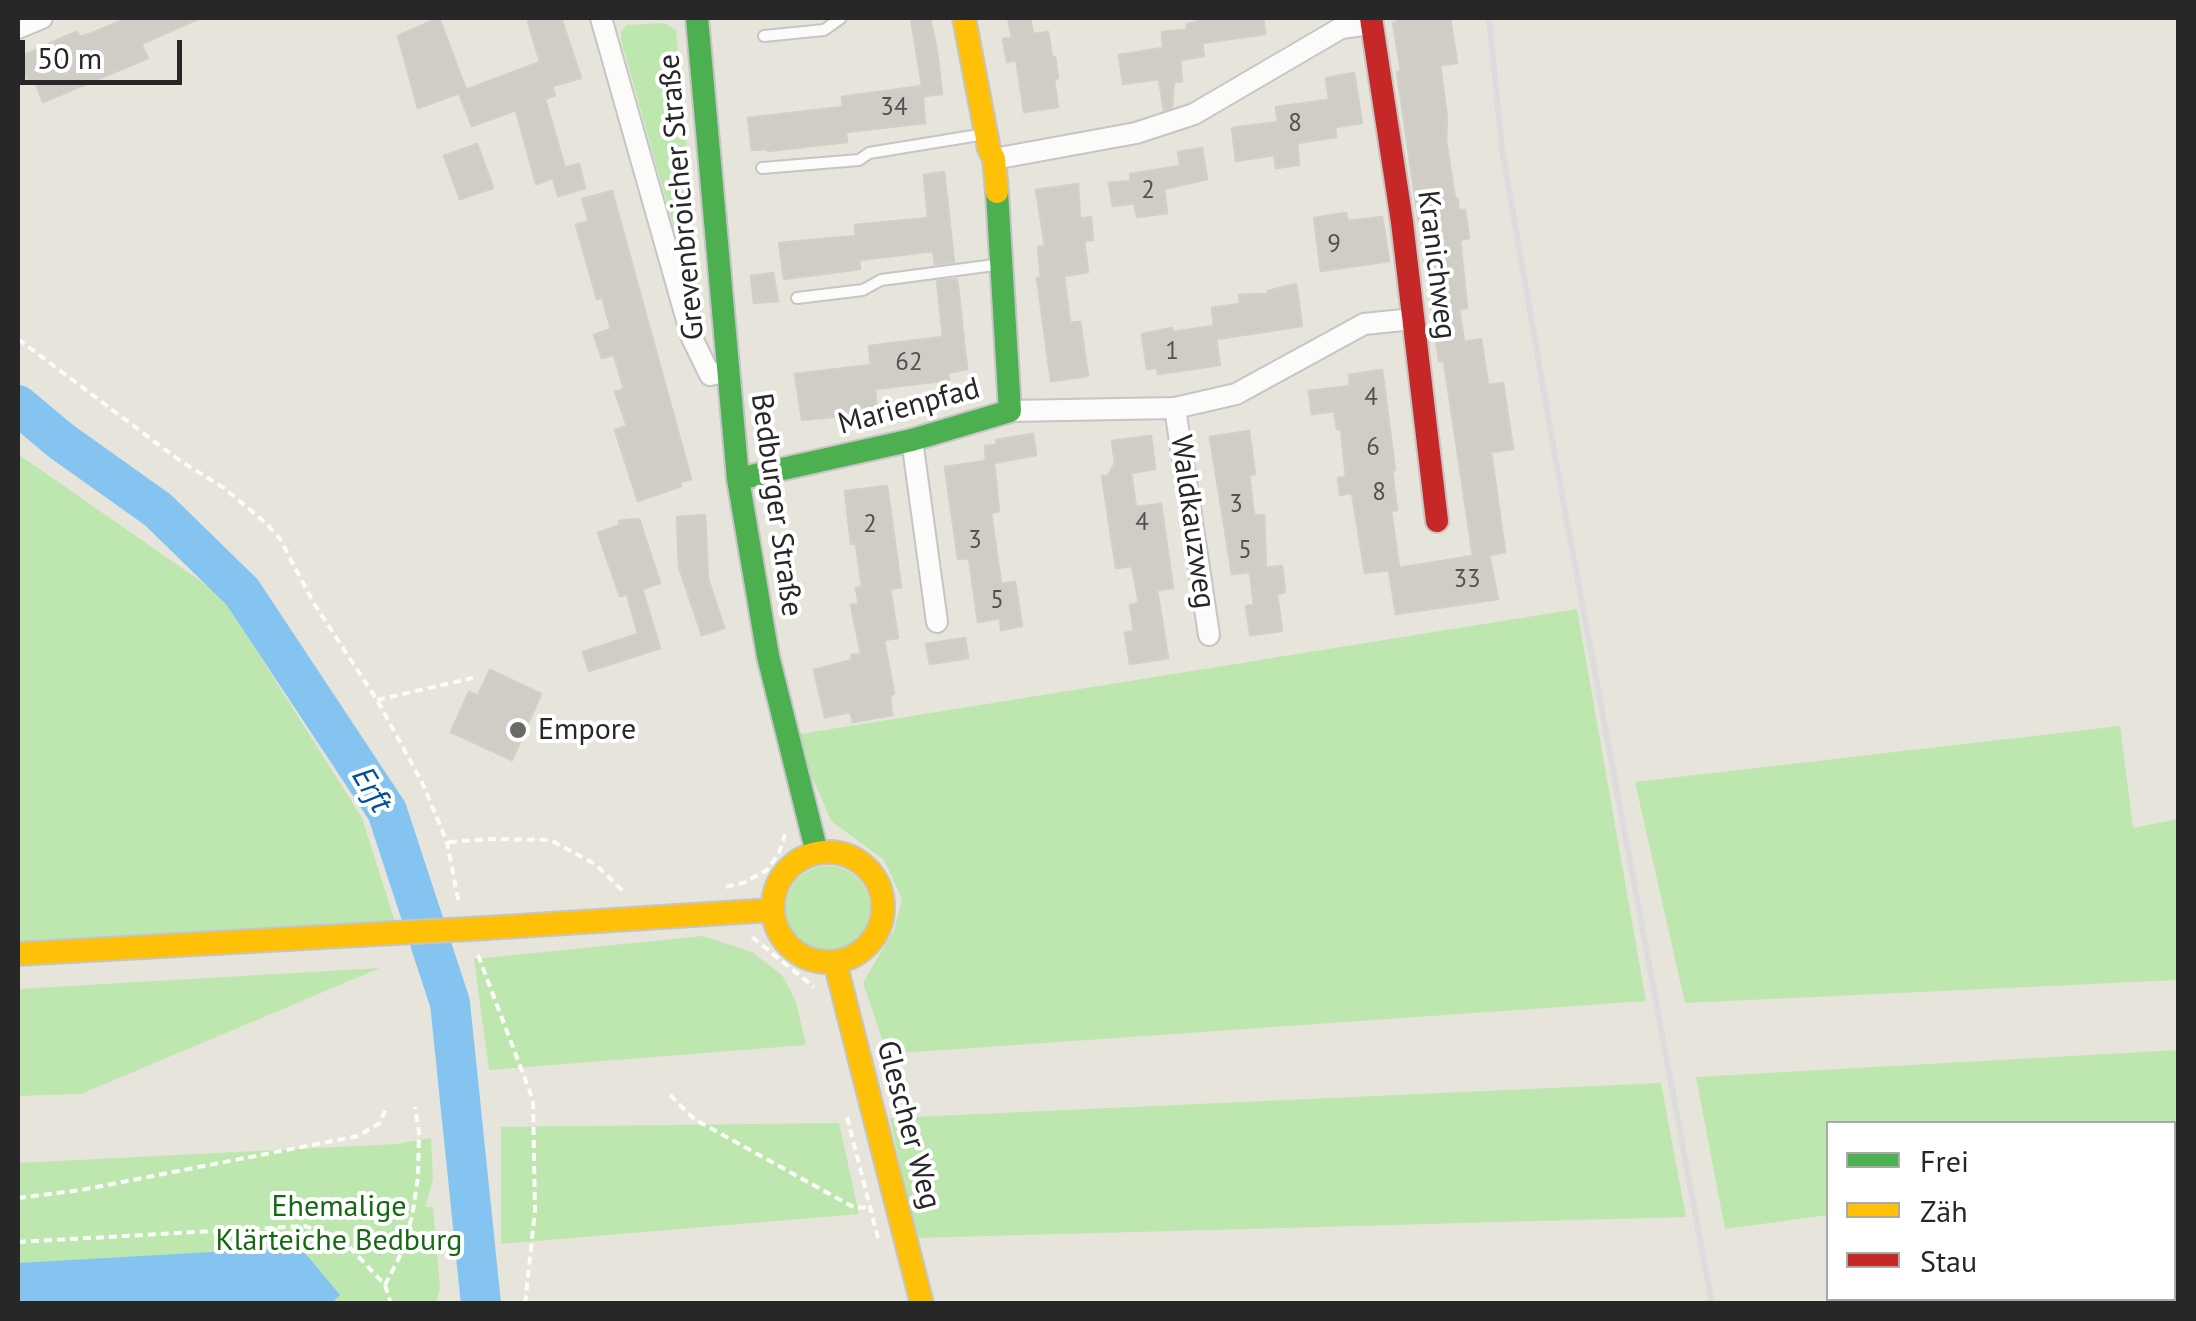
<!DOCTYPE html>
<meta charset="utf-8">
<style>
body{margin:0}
#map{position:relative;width:2196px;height:1321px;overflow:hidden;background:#e7e4db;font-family:"PT Sans",sans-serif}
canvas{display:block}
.frame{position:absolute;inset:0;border:20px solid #272727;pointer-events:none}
.legend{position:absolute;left:1826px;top:1121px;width:350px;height:180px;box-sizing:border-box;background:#fff;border:2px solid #a9a9a9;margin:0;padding:12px 18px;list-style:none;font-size:30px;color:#272727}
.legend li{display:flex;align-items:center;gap:20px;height:50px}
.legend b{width:50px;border:2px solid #a9a9a9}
.scale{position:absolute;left:20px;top:40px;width:162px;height:45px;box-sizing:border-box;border:5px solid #272727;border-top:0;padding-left:12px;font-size:30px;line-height:35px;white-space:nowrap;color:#272727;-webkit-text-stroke:8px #fff;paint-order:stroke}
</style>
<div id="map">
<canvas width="2196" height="1321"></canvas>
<div class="frame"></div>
<ul class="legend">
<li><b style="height:12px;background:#4caf50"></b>Frei</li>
<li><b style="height:12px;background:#ffc107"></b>Zäh</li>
<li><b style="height:12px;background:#c62828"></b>Stau</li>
</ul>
<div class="scale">50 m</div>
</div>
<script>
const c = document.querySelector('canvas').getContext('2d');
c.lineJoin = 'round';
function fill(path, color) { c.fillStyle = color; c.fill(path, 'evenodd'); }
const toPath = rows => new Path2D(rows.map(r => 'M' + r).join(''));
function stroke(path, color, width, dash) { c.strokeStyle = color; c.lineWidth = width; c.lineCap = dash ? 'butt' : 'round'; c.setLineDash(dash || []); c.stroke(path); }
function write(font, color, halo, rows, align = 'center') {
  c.font = font + ' "PT Sans",sans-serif'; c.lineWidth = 8; c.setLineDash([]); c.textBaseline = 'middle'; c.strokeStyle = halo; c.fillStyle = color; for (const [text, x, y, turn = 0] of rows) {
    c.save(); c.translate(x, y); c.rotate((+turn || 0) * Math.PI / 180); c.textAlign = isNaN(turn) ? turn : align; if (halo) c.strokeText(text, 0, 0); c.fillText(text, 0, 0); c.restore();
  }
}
fill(toPath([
 [664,23,676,30,705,339,621,40,621,32,627,25],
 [18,454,222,596,362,818,395,922,18,943],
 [1577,609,1646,1001,887,1054,863,983,894,930,902,899,884,860,831,821,794,735],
 [2120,726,2133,828,2178,819,2178,980,1685,1003,1635,782],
 '786 908a42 42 0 1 1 84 0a42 42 0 1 1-84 0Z',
 [703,936,752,952,782,975,796,1002,806,1045,489,1070,474,959],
 [380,968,81,1094,18,1096,18,989],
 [2178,1050,2178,1187,2174,1185,2174,1124,1828,1124,1828,1215,1725,1229,1696,1077],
 [1661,1083,1686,1217,916,1238,890,1118],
 [839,1123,859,1214,501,1244,501,1127],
 [431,1138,433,1180,425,1207,433,1207,440,1288,436,1303,18,1304,18,1163,396,1144]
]), '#bee7af');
fill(toPath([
 [300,1247,340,1295,332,1303,18,1303,18,1263]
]), '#85c4f1');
stroke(toPath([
 [18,405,61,441,158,510,242,592,387,811,450,1003,481,1304]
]), '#85c4f1', 40);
const building = toPath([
 [128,18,200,18,141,44,148,58,43,102,35,81,30,83,27,77,18,81,18,58,69,35,77,32,80,37,90,34,128,18],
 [439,18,466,90,540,62,527,18,561,18,581,78,552,86,555,95,545,99,565,168,579,164,585,188,558,196,553,178,536,184,516,110,472,126,459,93,418,108,398,36,439,18],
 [911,18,930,18,937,51,942,94,923,96,922,88,925,123,846,132,847,142,768,151,768,149,752,150,748,118,843,107,842,97,922,86,911,18],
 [1008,18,1030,18,1033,34,1048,32,1052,57,1055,57,1058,78,1054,79,1058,107,1024,112,1017,64,1016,60,1007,62,1003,39,1012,38,1008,18],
 [1197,18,1263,18,1265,34,1202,43,1204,56,1180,60,1182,81,1174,82,1172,107,1164,110,1159,79,1123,84,1119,55,1163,48,1162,32,1187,30,1187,24,1198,22,1197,18],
 [1397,18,1450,18,1457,63,1440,65,1447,118,1446,140,1455,199,1458,199,1458,210,1465,210,1469,238,1460,240,1467,308,1459,309,1464,342,1481,339,1488,385,1503,383,1513,449,1491,452,1505,552,1489,555,1498,599,1396,614,1389,570,1365,573,1352,493,1340,495,1338,478,1346,477,1341,429,1337,429,1334,411,1312,414,1309,391,1350,386,1349,375,1382,370,1395,470,1392,470,1397,510,1391,511,1399,568,1473,556,1444,361,1439,361,1397,72,1401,71,1393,23,1397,22,1397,18],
 [1354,73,1362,123,1335,127,1336,137,1297,143,1299,165,1276,168,1274,155,1236,161,1232,128,1278,122,1276,107,1329,100,1326,78,1354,73],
 [477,144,493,188,460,199,444,156,477,144],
 [1202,148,1207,179,1164,189,1167,213,1137,217,1134,203,1113,206,1109,183,1131,181,1130,174,1180,166,1178,152,1202,148],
 [944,172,954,262,935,264,933,251,859,260,860,269,784,279,779,243,856,236,855,225,928,218,924,175,944,172],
 [1078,184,1080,219,1091,217,1093,240,1084,241,1088,272,1064,276,1070,323,1080,322,1088,376,1051,381,1037,278,1041,278,1038,247,1045,246,1036,190,1078,184],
 [612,191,691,479,680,482,681,486,638,501,615,430,627,426,615,392,624,389,614,355,602,358,594,335,611,329,602,297,597,299,576,225,589,221,582,199,612,191],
 [1346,213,1348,221,1382,217,1389,261,1321,271,1314,218,1346,213],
 [773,273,778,301,754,303,751,276,773,273],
 [957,279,967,369,948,373,949,380,875,389,877,412,802,420,795,374,871,365,869,346,943,337,937,281,957,279],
 [1296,284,1302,326,1216,339,1220,365,1158,374,1157,368,1147,369,1142,334,1172,328,1173,332,1214,326,1212,308,1240,304,1239,295,1268,294,1268,291,1296,284],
 [1249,431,1255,474,1249,475,1254,516,1264,515,1266,568,1282,566,1285,592,1277,594,1282,631,1250,635,1246,606,1254,605,1250,572,1232,574,1210,437,1249,431],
 [1033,434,1036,455,994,463,999,511,991,513,1001,584,1015,582,1022,626,1001,630,1000,618,978,622,969,558,958,559,945,467,986,461,985,446,997,445,996,440,1033,434],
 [1151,436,1155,469,1131,473,1136,507,1161,504,1173,588,1157,590,1168,658,1130,664,1125,633,1134,631,1130,605,1139,603,1132,566,1116,568,1102,476,1108,476,1115,463,1112,441,1151,436],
 [887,486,901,587,890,589,898,638,884,640,894,694,890,695,892,715,853,722,850,712,825,717,814,670,852,660,851,655,861,654,851,605,859,604,856,588,862,587,856,544,851,544,845,491,887,486],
 [705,515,708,579,724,628,702,635,679,567,677,517,705,515],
 [639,519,660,583,642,589,660,648,589,671,583,652,638,634,627,594,620,596,598,533,620,525,619,521,639,519],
 [965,638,968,658,930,664,926,644,965,638],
 [490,670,541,694,512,760,451,732,469,692,478,696,490,670]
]);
fill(building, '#cfcdc6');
stroke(building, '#d1cfc7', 2.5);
const lane = toPath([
 [764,36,824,30,841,18],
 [762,168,859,160,869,153,985,134],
 [797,298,863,290,881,280,1002,264]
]);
const street = toPath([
 [601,18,692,338,710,375,727,371],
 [18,28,42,18],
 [994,159,1136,133,1194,114,1341,28,1371,24],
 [1175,408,1209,635],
 [1010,411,1175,408,1236,394,1364,324,1413,319],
 [912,440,937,622]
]);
const fast = toPath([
 [697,18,738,479,768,656,817,853],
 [738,479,912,440,1010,411,997,192]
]);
const slow = toPath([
 [964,18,989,149,994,159,997,192],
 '773 907a55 55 0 1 1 110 0a55 55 0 1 1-110 0Z',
 [487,928,772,910],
 [18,954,359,935],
 [835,962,922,1304]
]);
const jam = toPath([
 [1371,18,1402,222,1437,521]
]);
stroke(lane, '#c5c5c5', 14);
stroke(street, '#c5c5c5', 24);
stroke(fast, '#c5c5c5', 26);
stroke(slow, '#c5c5c5', 26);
stroke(jam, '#c5c5c5', 26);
stroke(toPath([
 [18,339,179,460,224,488,267,524,280,539,313,602,377,700,422,782,447,842,459,904],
 [377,700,473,678],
 [449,842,492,839,550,840,595,864,626,894],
 [726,887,743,883,767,870,779,853,785,834],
 [752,937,814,987],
 [478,955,533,1100,535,1211,525,1304],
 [670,1095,694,1119,855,1208,868,1207],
 [847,1117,878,1238],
 [18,1198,81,1190,358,1136,380,1123,386,1108],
 [18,1242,304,1226,340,1237,385,1285,391,1304],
 [385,1285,399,1258,412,1217,418,1177,419,1132,415,1107]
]), '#fbfbfa', 4, [8, 5]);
stroke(lane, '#fbfbfa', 10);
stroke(street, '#fbfbfa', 20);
stroke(fast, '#4caf50', 22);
stroke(slow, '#ffc107', 22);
stroke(jam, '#c62828', 22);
stroke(toPath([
 [1489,18,1502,149,1556,462,1712,1304]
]), '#dcdcdd', 6);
const slowBridge = toPath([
 [359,935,487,928]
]);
stroke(slowBridge, '#c5c5c5', 26, []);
stroke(slowBridge, '#ffc107', 22);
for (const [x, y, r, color] of [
 [518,730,10,"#6a6966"]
]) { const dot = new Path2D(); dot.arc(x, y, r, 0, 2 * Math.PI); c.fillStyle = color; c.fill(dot); stroke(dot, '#fff', 4); }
write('25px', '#525150', null, [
 ["34",894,108],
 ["8",1295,124],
 ["2",1148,191],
 ["9",1334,245],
 ["1",1172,352],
 ["62",909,363],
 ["4",1371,398],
 ["6",1373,448],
 ["8",1379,493],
 ["3",1236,505],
 ["4",1142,523],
 ["2",870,525],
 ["3",975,541],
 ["5",1245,551],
 ["33",1467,580],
 ["5",997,601]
]);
write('30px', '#272727', '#fff', [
 ["Grevenbroicher Straße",682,197,-95],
 ["Kranichweg",1436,265,83],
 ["Marienpfad",909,407,-15],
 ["Bedburger Straße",776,505,82],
 ["Waldkauzweg",1192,522,82],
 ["Glescher Weg",908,1125,75]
]);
write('30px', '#272727', '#fff', [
 ["Empore",538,730]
], 'left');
write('30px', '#156911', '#fff', [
 ["Ehemalige",339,1207],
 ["Klärteiche Bedburg",339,1241]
]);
write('italic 32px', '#004fa1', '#fff', [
 ["Erft",371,790,59]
]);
</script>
